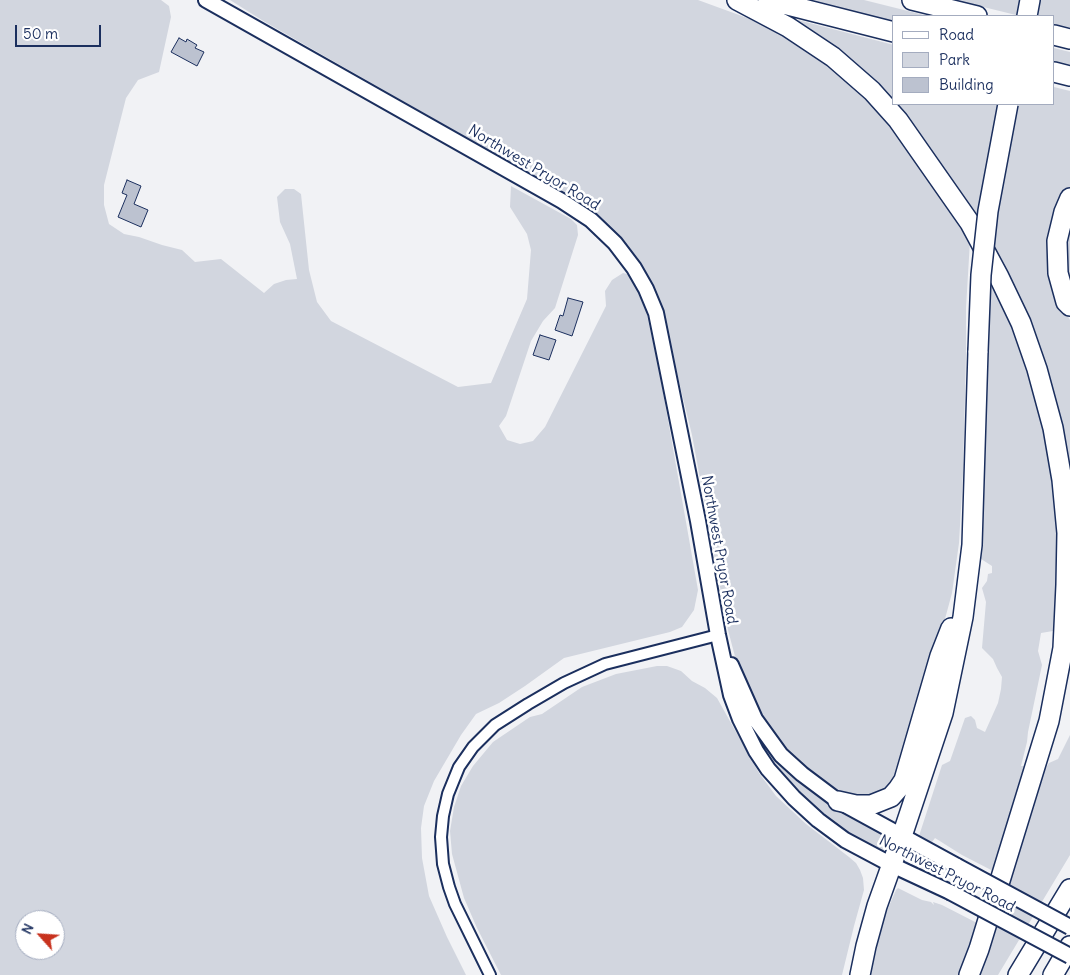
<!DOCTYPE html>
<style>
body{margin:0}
#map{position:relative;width:1070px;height:975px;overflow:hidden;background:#f1f2f5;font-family:Delius,sans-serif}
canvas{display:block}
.legend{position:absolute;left:892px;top:15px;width:162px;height:90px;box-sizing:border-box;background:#fff;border:1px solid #a4acbf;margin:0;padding:6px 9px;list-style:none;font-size:15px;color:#1b2f5e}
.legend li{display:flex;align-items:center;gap:10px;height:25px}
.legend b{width:25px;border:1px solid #a4acbf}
.north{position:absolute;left:15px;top:910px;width:50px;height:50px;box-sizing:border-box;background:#fff;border:1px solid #a4acbf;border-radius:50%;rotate:296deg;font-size:14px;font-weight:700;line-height:20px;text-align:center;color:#1b2f5e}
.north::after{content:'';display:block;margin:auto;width:18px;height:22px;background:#c8321e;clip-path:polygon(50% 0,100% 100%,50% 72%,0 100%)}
.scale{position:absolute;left:15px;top:25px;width:86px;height:22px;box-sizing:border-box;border:2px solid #1b2f5e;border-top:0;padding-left:6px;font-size:15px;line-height:18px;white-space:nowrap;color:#1b2f5e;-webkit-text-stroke:4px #fff;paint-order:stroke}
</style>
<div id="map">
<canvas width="1070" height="975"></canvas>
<ul class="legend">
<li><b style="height:6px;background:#fff"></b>Road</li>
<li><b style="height:14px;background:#d2d6df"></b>Park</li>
<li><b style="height:14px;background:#bcc2d0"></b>Building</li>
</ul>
<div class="north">N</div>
<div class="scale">50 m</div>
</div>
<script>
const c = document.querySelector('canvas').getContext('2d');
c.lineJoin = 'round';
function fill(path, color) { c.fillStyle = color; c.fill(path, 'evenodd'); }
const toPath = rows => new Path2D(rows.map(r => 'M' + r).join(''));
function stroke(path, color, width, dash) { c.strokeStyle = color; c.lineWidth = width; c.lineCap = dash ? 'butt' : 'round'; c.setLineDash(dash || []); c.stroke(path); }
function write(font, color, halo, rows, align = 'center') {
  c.font = font + ' Delius,sans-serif'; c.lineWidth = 5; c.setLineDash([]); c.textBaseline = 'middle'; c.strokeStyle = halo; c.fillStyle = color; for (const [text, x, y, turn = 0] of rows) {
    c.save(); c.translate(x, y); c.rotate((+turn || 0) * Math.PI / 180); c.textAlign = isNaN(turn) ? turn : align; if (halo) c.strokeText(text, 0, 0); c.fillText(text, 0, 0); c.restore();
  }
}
fill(toPath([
 [0,0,161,0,169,6,171,17,159,72,138,80,126,98,104,185,104,205,109,224,124,234,139,237,162,245,182,250,195,262,221,259,264,293,274,284,286,280,297,279,290,244,280,222,277,197,285,189,294,189,301,194,309,270,317,302,331,321,458,387,491,383,527,299,531,250,527,234,510,207,511,186,571,219,577,225,578,235,555,308,543,321,531,341,506,416,499,426,507,440,520,444,533,441,545,427,606,306,605,291,612,280,623,273,630,275,646,311,659,369,698,590,694,610,682,627,670,632,564,658,525,686,499,703,476,714,461,735,434,781,424,806,421,828,422,858,429,896,447,937,466,975,0,975],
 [25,920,55,920,55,950,25,950],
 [230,0,698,0,750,19,781,34,811,51,846,79,867,100,893,129,914,158,970,241,966,308,966,354,963,474,959,543,952,593,942,630,892,787,868,798,846,795,811,771,784,748,766,723,751,695,737,664,728,630,692,435,662,312,652,286,637,260,619,239,598,219,576,202,553,187,265,22],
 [809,0,864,0,928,16,894,16,894,22],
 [955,0,1070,0,1070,28,1054,24,1054,16,1020,16],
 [788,19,798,20,894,45,894,104,1054,104,1054,87,1070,91,1070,188,1065,195,1058,300,1070,320,1070,514,1039,357,895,111],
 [1054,48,1070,52,1070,67,1054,62],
 [1070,218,1070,290,1066,277,1065,237],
 [987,273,1015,331,1029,369,1047,439,1053,477,1057,517,1058,555,1056,615,1053,631,1041,633,1038,651,1042,665,1028,732,1027,742,1021,766,1024,766,995,872,962,855,935,838,932,842,919,836,942,765,950,761,965,718,971,716,975,720,977,728,985,732,998,703,1001,689,1002,677,997,668,993,659,982,648,986,602,982,588,987,581,988,574,992,573,992,566,978,557],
 [657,666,667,666,681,671,692,681,705,688,717,698,759,773,776,796,806,824,849,857,856,863,860,870,863,878,864,890,854,926,842,975,501,975,477,928,464,898,452,854,450,831,454,807,461,786,473,766,493,742,530,717,542,714,582,687,616,674],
 [737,694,801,781,830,805,886,835,888,839,883,851,880,851,835,826,784,781,757,740],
 [1070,735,1070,855,998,975,977,975,1034,787,1049,763,1058,759],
 [898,888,922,900,931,902,934,905,933,902,942,905,979,924,962,975,867,975,882,922,896,890]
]), '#d2d6df');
const building = toPath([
 [179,38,186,42,187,39,197,45,195,48,204,52,197,66,171,52,179,38],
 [127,180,141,186,134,204,148,210,141,227,118,217,127,195,122,193,127,180],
 [568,298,583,302,572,336,555,330,560,315,563,316,568,298],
 [540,335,556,340,549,360,533,355,540,335]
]);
fill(building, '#bcc2d0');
stroke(building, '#1b2f5e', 1);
const minor = toPath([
 [490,975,455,904,449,887,443,864,441,837,443,816,448,794,459,767,473,747,495,725,528,704,564,683,605,664,718,635]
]);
const secondary = toPath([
 [206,0,562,201,591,220,615,243,634,268,646,289,656,313,698,521,718,635,731,695,740,719,756,751,768,769,794,798,818,820,845,840,892,865,950,892],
 [731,665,755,719,781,755,802,774,838,801,957,866]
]);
const motorway = toPath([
 [737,0,788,27,833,57,872,91,898,120,970,223,999,277,1021,323,1037,369,1053,428,1062,480,1067,533,1066,585,1063,648,1049,721,979,949,969,975],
 [768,0,894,32],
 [912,0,977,16],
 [1027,16,1030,0],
 [1054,35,1070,39],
 [1054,72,1070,76],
 [1070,198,1064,212,1057,241,1058,273,1066,302,1070,306],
 [838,801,856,805,871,805,891,797,898,789,904,780,940,656,951,628],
 [860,975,866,946,877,906,902,836,943,713,963,617,972,545,978,351],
 [1018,975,1070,889],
 [1053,975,1070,946]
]);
stroke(minor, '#1b2f5e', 14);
stroke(secondary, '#1b2f5e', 18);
stroke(motorway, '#1b2f5e', 22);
stroke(minor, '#fff', 10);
stroke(secondary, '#fff', 14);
stroke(motorway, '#fff', 19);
const secondaryBridge = toPath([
 [957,866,1070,927],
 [950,892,1070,956]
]);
const motorwayBridge = toPath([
 [978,351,981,275,988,211,1008,104]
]);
stroke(secondaryBridge, '#1b2f5e', 18, []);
stroke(motorwayBridge, '#1b2f5e', 22, []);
stroke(secondaryBridge, '#fff', 14);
stroke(motorwayBridge, '#fff', 19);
write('15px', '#1b2f5e', '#fff', [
 ["Northwest Pryor Road",534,168,31],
 ["Northwest Pryor Road",719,550,80],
 ["Northwest Pryor Road",947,874,27]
]);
</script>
